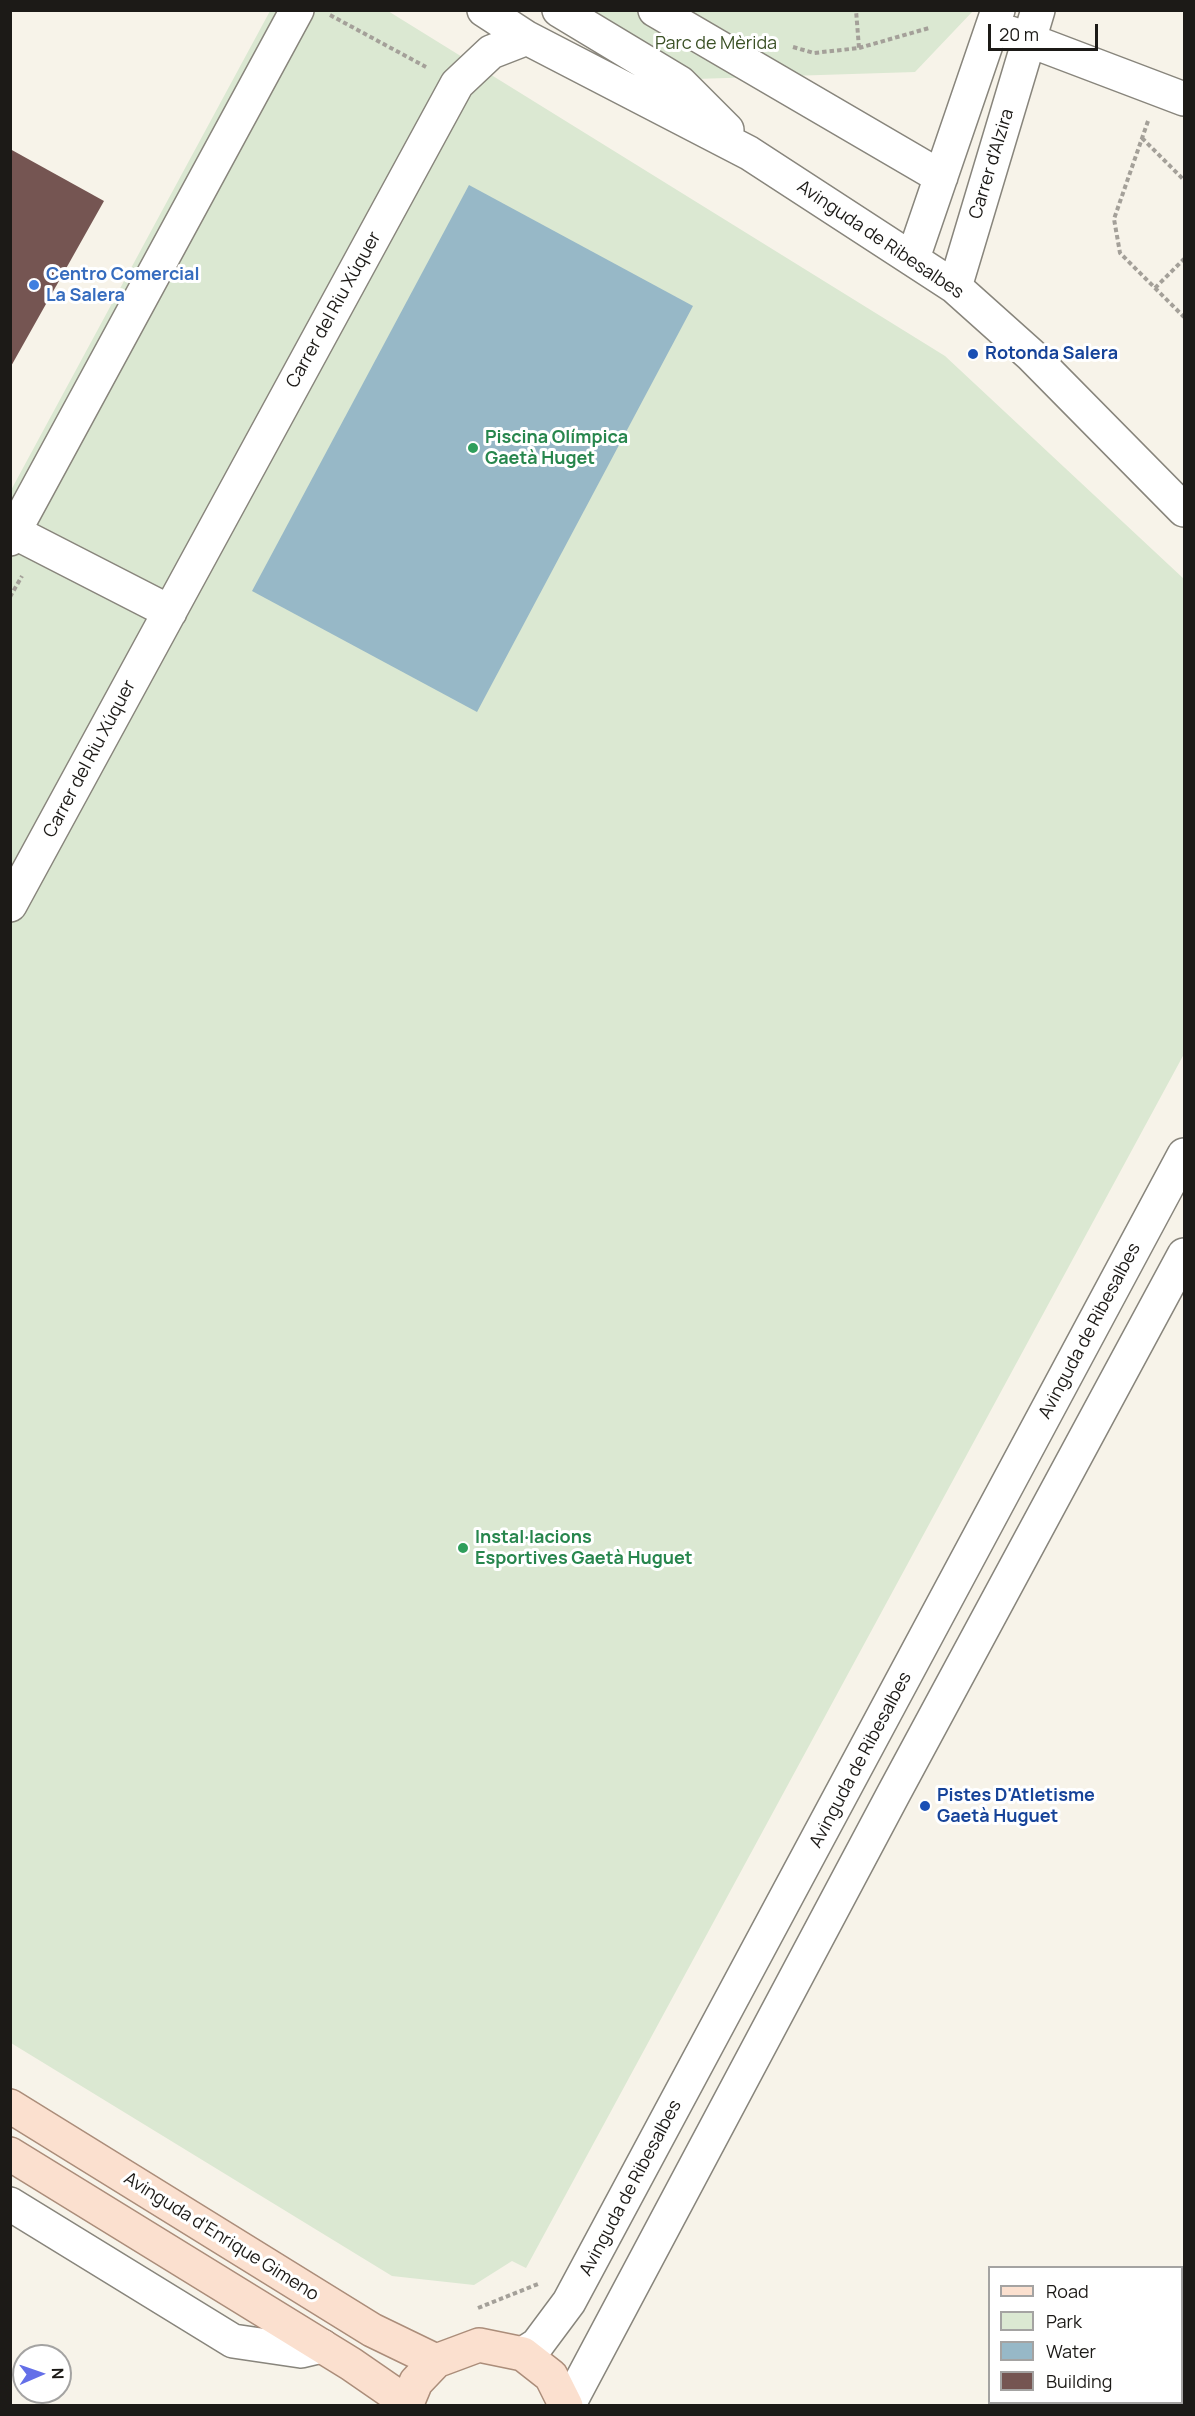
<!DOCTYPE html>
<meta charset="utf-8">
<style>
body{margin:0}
#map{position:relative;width:1195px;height:2416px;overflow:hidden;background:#f7f3e9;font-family:Manrope,sans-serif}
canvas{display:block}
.frame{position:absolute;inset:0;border:12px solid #1c1a17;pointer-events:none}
.legend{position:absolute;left:988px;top:2266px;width:195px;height:138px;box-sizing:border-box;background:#fff;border:2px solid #a4a3a2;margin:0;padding:8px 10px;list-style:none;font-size:18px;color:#1c1a17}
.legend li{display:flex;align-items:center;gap:12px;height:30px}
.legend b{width:30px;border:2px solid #a4a3a2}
.north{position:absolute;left:12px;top:2344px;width:60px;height:60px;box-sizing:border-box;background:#fff;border:2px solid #a4a3a2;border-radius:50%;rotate:88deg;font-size:16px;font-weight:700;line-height:24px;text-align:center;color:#1c1a17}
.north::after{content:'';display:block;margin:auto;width:21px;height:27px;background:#646fe8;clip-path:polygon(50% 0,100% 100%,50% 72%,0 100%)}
.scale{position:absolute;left:988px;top:24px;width:110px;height:27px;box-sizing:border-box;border:3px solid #1c1a17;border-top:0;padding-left:8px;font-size:18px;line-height:21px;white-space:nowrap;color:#1c1a17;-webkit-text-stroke:4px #fff;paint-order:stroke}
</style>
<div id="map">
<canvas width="1195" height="2416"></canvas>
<div class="frame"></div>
<ul class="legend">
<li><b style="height:8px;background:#fbe0cf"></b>Road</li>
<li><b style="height:16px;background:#dbe8d2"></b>Park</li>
<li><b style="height:16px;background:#97b8c7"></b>Water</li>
<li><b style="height:16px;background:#755552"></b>Building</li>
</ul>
<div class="north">N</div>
<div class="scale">20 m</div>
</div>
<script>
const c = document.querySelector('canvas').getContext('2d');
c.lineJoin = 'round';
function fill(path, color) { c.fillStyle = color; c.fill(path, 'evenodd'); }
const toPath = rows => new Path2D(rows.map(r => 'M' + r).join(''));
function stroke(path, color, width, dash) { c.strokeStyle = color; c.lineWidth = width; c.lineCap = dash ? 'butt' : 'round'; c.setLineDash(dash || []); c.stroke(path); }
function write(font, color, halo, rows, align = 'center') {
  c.font = font + ' Manrope,sans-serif'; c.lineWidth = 6; c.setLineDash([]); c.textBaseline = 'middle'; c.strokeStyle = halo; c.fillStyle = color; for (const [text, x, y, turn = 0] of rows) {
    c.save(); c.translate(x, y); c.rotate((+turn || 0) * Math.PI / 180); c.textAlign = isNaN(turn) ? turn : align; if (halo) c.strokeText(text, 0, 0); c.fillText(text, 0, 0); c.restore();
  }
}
fill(toPath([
 [270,11,388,11,945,356,1184,579,1184,1054,526,2268,512,2261,474,2285,392,2276,11,2043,10,492],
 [580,11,973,11,915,72,695,79]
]), '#dbe8d2');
fill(toPath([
 [469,185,693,306,477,712,252,591]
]), '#97b8c7');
fill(toPath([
 [10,149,104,201,10,368]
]), '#755552');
const minor = toPath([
 [484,10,527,38,749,153,955,287,1031,355,1184,510],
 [559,10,680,83,727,130],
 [655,10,941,177],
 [1010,33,1184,99],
 [913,258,998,10],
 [955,287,1038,10],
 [14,532,170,612],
 [10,539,297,10],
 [10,905,457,84,491,52,527,38],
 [10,2204,233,2341,301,2351,322,2346],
 [523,2354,537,2345,569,2302,1184,1155],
 [568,2406,895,1791,1184,1255]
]);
const major = toPath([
 [10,2106,372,2330,436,2361],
 [10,2154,351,2364,393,2393,402,2406],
 [406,2406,416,2382,436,2361,479,2345,523,2354,551,2376,566,2406]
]);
stroke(minor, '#88857c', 36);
stroke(major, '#ab8d7a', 36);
stroke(toPath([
 [330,15,426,67],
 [793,47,814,53,859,48,856,10],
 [859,48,929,28],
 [1148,121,1114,219,1120,253,1184,317],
 [1142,138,1184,180],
 [1155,288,1184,259],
 [10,597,22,576],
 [478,2308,538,2284]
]), '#a4a099', 4, [4.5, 3]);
stroke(minor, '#fff', 33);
stroke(major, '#fbe0cf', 33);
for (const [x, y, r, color] of [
 [34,285,6,"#3f7fe0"],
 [973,354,6,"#1a4fb4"],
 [473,448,6,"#2e9e5b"],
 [463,1548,6,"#2e9e5b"],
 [925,1806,6,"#1a4fb4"]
]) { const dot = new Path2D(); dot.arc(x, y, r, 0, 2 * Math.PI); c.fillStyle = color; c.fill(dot); stroke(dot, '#fff', 2); }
write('18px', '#3b5126', '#fff', [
 ["Parc de Mèrida",716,44]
]);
write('18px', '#1c1a17', '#fff', [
 ["Carrer d'Alzira",992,164,-73],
 ["Avinguda de Ribesalbes",880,240,34],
 ["Carrer del Riu Xúquer",334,310,-61],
 ["Carrer del Riu Xúquer",90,759,-62],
 ["Avinguda de Ribesalbes",1090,1331,-62],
 ["Avinguda de Ribesalbes",861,1760,-62],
 ["Avinguda de Ribesalbes",631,2188,-62],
 ["Avinguda d'Enrique Gimeno",221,2237,32]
]);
write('bold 18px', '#366cbe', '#fff', [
 ["Centro Comercial",46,275],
 ["La Salera",46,296]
], 'left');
write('bold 18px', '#164399', '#fff', [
 ["Rotonda Salera",985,354],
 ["Pistes D'Atletisme",937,1796],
 ["Gaetà Huguet",937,1817]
], 'left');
write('bold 18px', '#27864d', '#fff', [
 ["Piscina Olímpica",485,438],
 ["Gaetà Huget",485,459],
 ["Instal·lacions",475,1538],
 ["Esportives Gaetà Huguet",475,1559]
], 'left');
</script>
